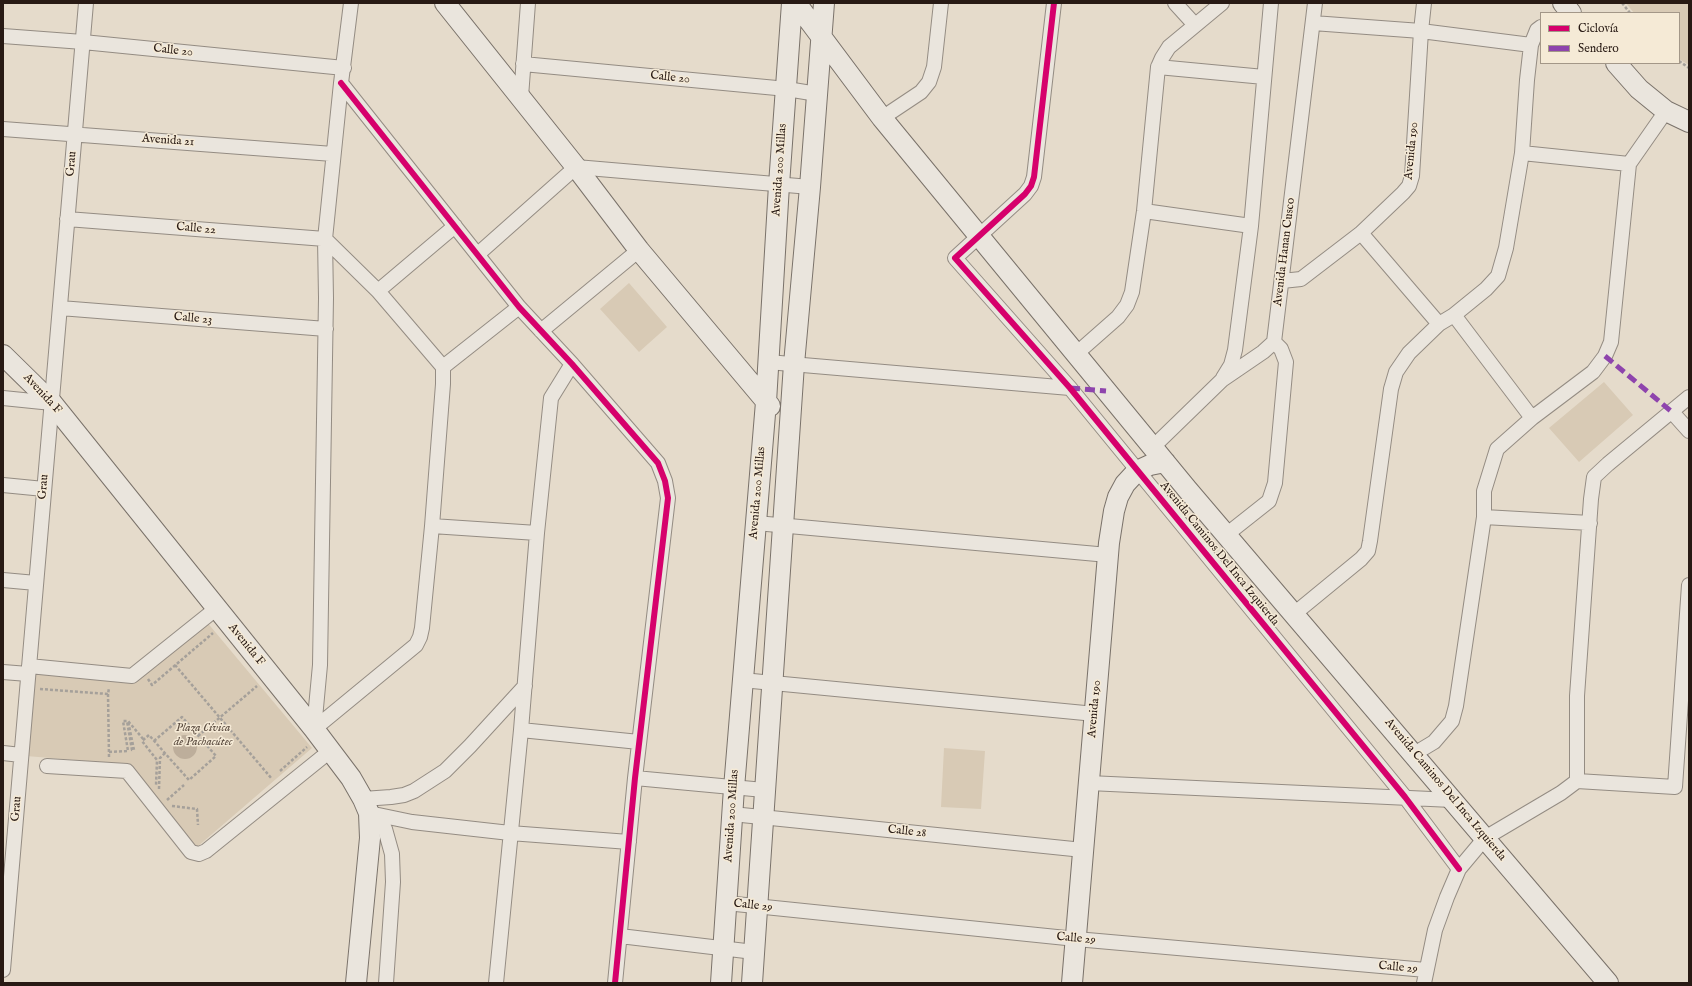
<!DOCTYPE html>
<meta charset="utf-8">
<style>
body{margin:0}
#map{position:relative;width:1692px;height:986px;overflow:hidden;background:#e5dbcb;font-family:"IM FELL English",serif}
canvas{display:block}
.frame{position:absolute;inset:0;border:4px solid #281a14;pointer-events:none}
.legend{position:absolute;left:1540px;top:12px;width:140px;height:52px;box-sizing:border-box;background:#f5ead6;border:1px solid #a39788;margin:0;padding:5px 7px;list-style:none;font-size:12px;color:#281a14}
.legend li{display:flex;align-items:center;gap:8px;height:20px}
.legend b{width:20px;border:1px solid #a39788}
</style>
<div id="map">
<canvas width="1692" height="986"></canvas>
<div class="frame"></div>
<ul class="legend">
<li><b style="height:5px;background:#d6006c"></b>Ciclovía</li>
<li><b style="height:5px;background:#8e44ad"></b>Sendero</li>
</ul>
</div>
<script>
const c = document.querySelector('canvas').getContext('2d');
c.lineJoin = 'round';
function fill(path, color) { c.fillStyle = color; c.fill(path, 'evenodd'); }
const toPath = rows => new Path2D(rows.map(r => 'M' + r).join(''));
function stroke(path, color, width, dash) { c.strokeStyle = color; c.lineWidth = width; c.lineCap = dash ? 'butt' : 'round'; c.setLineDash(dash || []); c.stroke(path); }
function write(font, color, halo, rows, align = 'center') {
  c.font = font + ' "IM FELL English",serif'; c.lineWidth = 3; c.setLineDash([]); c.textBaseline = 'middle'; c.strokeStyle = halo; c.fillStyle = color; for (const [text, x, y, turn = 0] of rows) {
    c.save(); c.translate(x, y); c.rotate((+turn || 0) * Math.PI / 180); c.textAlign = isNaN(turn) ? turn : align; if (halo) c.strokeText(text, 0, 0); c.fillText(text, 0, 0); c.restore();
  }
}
fill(toPath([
 [1626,3,1689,3,1689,65,1679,59,1679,13,1634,13],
 [629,283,667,327,639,352,600,309],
 [1604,382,1633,415,1579,462,1549,428],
 [206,621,312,748,197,847,125,764,26,756,33,672,135,680],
 [944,748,985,751,981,809,941,807]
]), '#d8cab5');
fill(toPath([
 '173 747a12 12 0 1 1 24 0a12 12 0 1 1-24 0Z'
]), '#bdae9b');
const street = toPath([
 [1054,3,1034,177,1031,186,1025,194,955,258,1070,388,1405,797,1459,869],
 [1175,3,1195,25],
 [1313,23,1421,31,1531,45],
 [3,36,83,42,344,68],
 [523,64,787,89,817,94],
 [1158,67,1264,77],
 [341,83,519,307,572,364,658,463,665,481,668,498,635,778,615,983],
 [521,97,528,3],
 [882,118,921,92,929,82,934,67,941,3],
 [3,129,333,154],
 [1522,153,1629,164],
 [1144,211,1251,226],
 [67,219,325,239,378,291,443,367,443,384,432,526,422,628,420,637,416,645,314,729],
 [1361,233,1439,324],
 [478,254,576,167,810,187],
 [1282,281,1301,279,1361,233,1403,193,1409,186,1412,176,1421,31,1424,3],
 [378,291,455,226],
 [60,308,326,329],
 [1454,315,1532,418],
 [541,331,639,250],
 [1076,354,1118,317,1127,305,1132,292,1144,211,1158,67,1162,58,1169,47,1222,3],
 [768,362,1070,388],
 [443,367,519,307],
 [1223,378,1231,365,1235,350,1251,226,1271,3],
 [3,398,52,403],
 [1672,412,1689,431],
 [1153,447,1222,380,1263,352,1274,342,1315,3],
 [3,485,44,489],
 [1484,517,1590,523],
 [756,523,1108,555],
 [432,526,537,533],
 [1226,535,1269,501,1275,483,1286,362,1281,349,1274,342],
 [3,580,36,583],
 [1294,614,1361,559,1368,551,1370,541,1391,389,1396,372,1409,353,1439,324,1454,315,1486,289,1498,276,1506,248,1522,153,1527,80,1531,45,1537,30,1541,27],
 [29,666,132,676,217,608],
 [3,672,28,674],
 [742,680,1095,714],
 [314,729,320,665,326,298,325,239,341,83,351,3],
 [521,730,639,742],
 [3,753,21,755],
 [1414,754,1434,742,1452,721,1456,706,1484,517,1484,491,1497,449,1532,418,1593,372,1605,356,1611,342,1629,164,1666,111],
 [47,766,127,771,191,852,199,854,206,851,330,751],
 [635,778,764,790],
 [1577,781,1675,787,1689,585],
 [1089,783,1452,800],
 [363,799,391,797,404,795,414,791,445,771,470,746,525,686],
 [369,813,412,822,510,833,629,842],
 [369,813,385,829,392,854,393,882,386,983],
 [732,814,1083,850],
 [726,903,1076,939,1426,970],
 [620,936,754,952],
 [3,970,86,3],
 [496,983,521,730,537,533,551,398,572,364],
 [1424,983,1435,930,1447,897,1459,869,1485,838,1561,793,1577,781,1577,696,1591,499,1594,477,1608,464,1689,397]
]);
const secondary = toPath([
 [445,3,576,167,639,250,770,406],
 [796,3,882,118,1187,489,1608,983],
 [1563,3,1571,13],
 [1616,63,1639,89,1666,111,1689,122],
 [3,355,52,403,314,729,351,778,363,799,369,813,370,838,356,983],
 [721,983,734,788,766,402,779,185,792,3],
 [752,983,794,364,810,187,824,3],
 [1072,983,1109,543,1114,511,1118,497,1125,484,1137,471,1150,465,1165,462]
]);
stroke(street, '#948c83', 16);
stroke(secondary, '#7a726a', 22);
stroke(toPath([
 [1622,3,1630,13],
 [1679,61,1689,68],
 [175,665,272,779],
 [148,679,152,685,213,633],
 [40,689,108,694,109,688],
 [108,694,109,757],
 [198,736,257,686],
 [154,741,182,717,216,756,189,780,171,760,149,735,142,741,157,760,156,786],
 [109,752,128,751,123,721,127,721,132,750,134,750,128,721,144,740],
 [280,771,307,747],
 [159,789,160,758,165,753],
 [167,800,184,785],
 [172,806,197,809,198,825]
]), '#a5a09a', 2.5, [3, 2]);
stroke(street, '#eae5dd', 14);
stroke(secondary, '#eae5dd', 20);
stroke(toPath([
 [1605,356,1672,412],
 [1070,388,1106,391]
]), '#8e44ad', 5, [10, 5]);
stroke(toPath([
 [1054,3,1034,177,1031,186,1025,194,955,258,1070,388,1405,797,1459,869],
 [341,83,519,307,572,364,658,463,665,481,668,498,635,778,615,983]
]), '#d6006c', 6);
write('12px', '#281a14', '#f5ead6', [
 ["Calle 20",173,51,6],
 ["Calle 20",670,78,6],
 ["Avenida 21",168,141,4],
 ["Avenida 190",1412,151,-84],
 ["Grau",72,164,-85],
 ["Avenida 200 Millas",780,170,-86],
 ["Calle 22",196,229,5],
 ["Avenida Hanan Cusco",1285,252,-83],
 ["Calle 23",193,319,5],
 ["Avenida F",42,394,47],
 ["Grau",44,487,-85],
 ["Avenida 200 Millas",758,493,-85],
 ["Avenida Caminos Del Inca Izquierda",1219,554,51],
 ["Avenida F",246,645,51],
 ["Avenida 190",1095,709,-85],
 ["Avenida Caminos Del Inca Izquierda",1445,790,50],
 ["Grau",17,809,-85],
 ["Avenida 200 Millas",732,816,-86],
 ["Calle 28",907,832,6],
 ["Calle 29",753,906,6],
 ["Calle 29",1076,939,5],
 ["Calle 29",1398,968,5]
]);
write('italic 12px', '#5a4b3f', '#f5ead6', [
 ["Plaza Cívica",203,729],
 ["de Pachacútec",203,743]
]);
</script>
